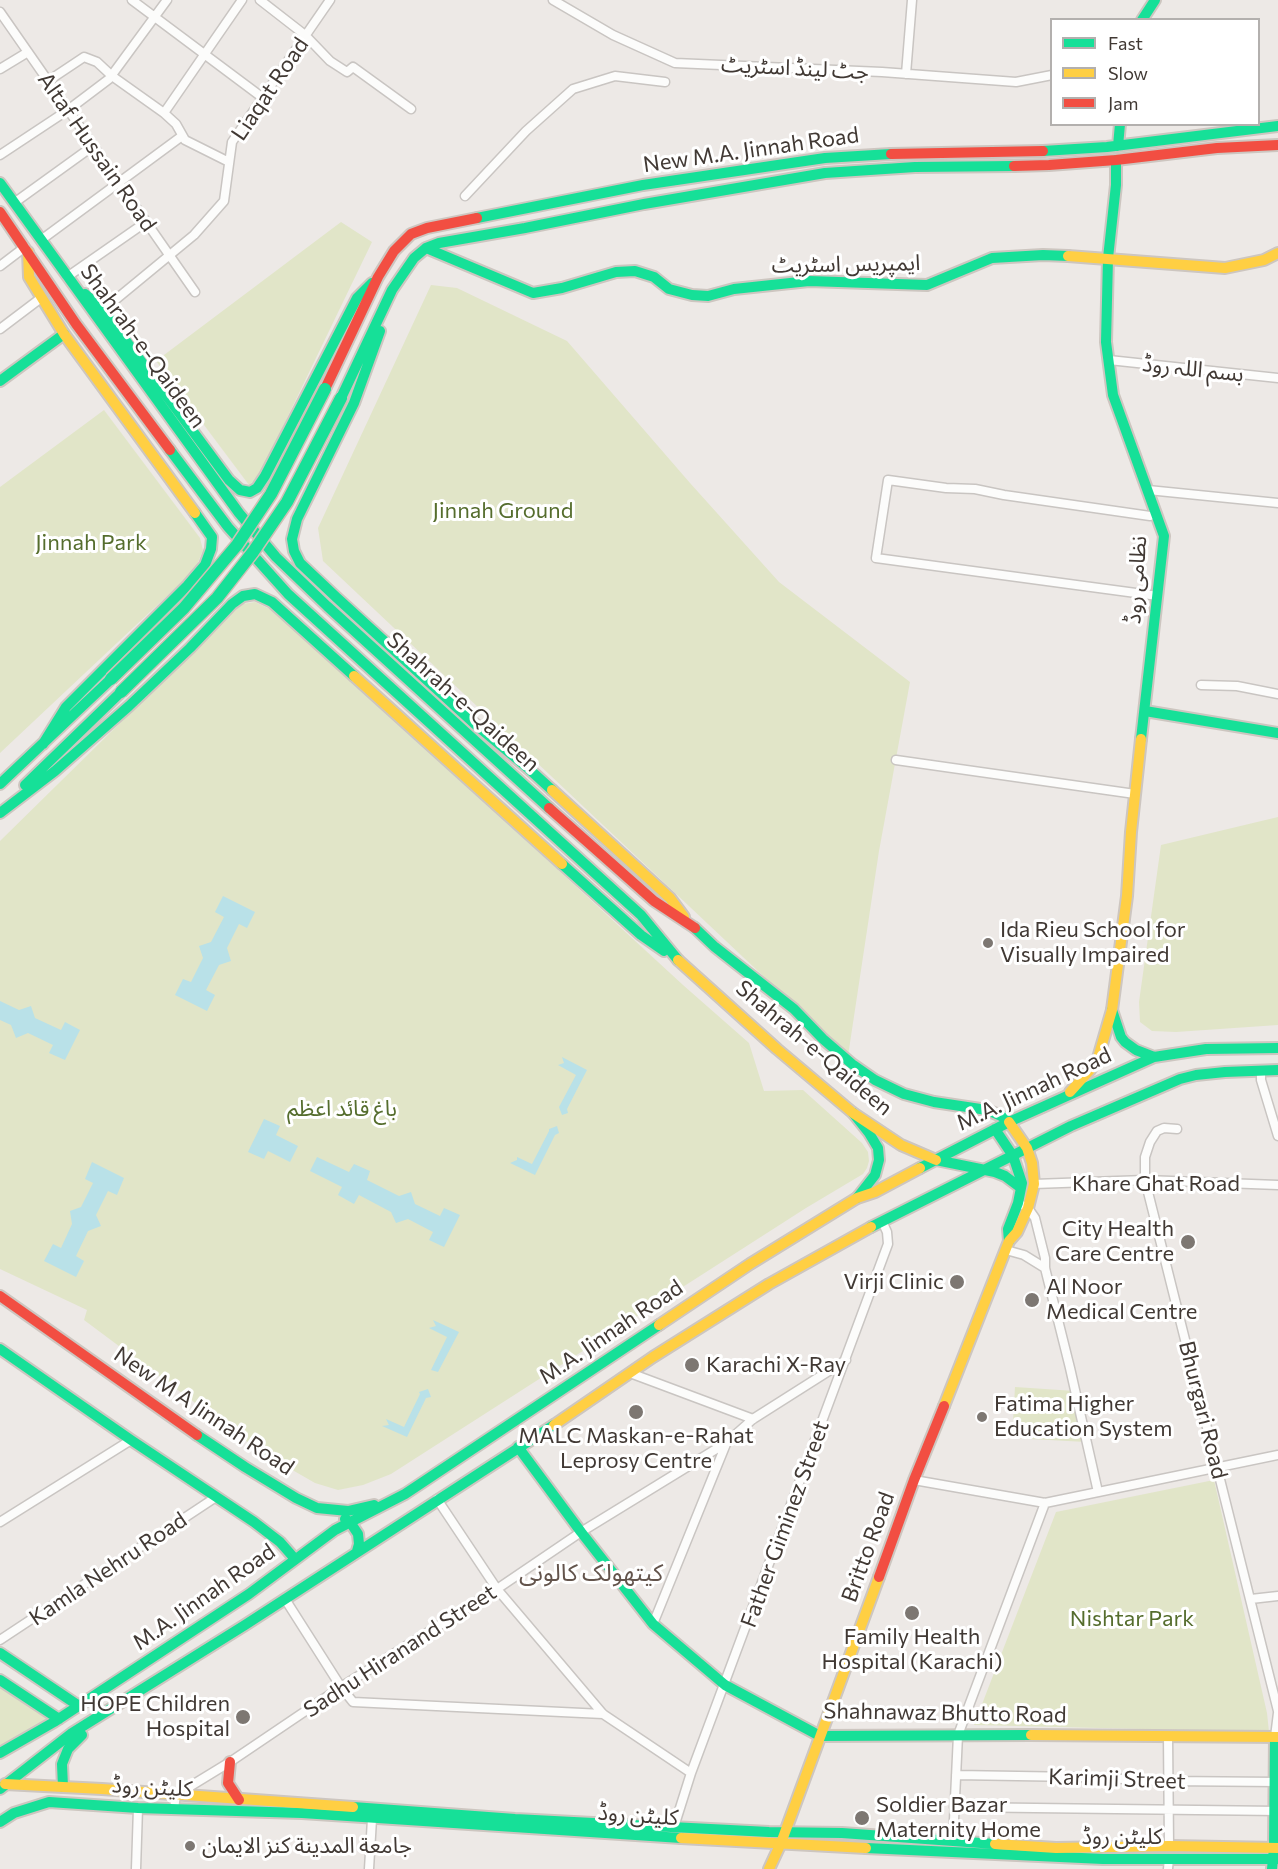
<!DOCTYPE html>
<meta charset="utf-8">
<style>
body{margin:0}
#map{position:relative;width:1278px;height:1869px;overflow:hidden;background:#ede9e6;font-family:Commissioner,sans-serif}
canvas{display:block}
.legend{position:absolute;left:1050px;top:18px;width:210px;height:108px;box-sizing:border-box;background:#fff;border:2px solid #b3b0ae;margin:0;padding:8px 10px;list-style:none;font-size:18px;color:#413934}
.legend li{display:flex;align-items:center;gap:12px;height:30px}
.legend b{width:30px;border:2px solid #b3b0ae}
</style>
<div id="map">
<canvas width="1278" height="1869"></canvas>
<ul class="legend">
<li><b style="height:8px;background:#16e098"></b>Fast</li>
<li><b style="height:8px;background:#ffcf43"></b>Slow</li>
<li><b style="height:8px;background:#f24e42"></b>Jam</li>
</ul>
</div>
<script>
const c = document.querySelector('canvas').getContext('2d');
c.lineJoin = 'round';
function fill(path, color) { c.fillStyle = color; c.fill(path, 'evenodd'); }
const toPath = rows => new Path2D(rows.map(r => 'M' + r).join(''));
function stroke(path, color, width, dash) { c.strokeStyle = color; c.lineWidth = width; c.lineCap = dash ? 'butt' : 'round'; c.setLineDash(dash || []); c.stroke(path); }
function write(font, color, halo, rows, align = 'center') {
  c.font = font + ' Commissioner,"Noto Sans Arabic",sans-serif'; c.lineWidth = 6; c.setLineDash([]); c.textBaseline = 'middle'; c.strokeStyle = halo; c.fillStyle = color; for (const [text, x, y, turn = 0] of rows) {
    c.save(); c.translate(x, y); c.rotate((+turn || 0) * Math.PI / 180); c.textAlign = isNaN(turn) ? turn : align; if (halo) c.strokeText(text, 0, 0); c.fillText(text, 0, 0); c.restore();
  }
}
fill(toPath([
 [341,222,372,242,259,476,249,485,156,361],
 [431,285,457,288,567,341,690,483,779,582,910,682,879,851,848,1056,323,561,318,528],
 [104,410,200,538,203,550,197,565,185,579,0,753,0,487],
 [255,602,272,610,493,810,683,985,749,1043,764,1091,803,1090,862,1143,868,1152,869,1161,867,1168,863,1174,806,1208,391,1474,363,1485,338,1490,315,1483,261,1452,84,1320,87,1310,0,1269,0,841,233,612,243,604],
 [1278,817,1278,1025,1176,1032,1152,1031,1140,1022,1139,1002,1161,845],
 [1015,1387,1075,1391,1086,1442,1012,1438],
 [1214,1480,1267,1713,1269,1732,974,1725,1056,1512],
 [0,1681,59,1719,0,1753]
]), '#e1e5c8');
fill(toPath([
 [223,896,255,912,247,928,239,924,227,948,231,961,219,965,206,990,215,995,207,1011,175,995,183,979,191,982,203,958,199,946,211,942,224,917,215,912],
 [0,1001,19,1010,31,1006,35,1018,61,1030,65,1022,80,1030,65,1060,49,1053,53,1045,28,1033,16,1038,11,1025,0,1020],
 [562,1057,587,1070,567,1109,568,1113,562,1115,559,1107,576,1075,558,1065,564,1063],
 [264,1119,280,1126,276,1135,298,1146,290,1162,268,1151,264,1159,248,1152],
 [557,1126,559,1133,555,1135,535,1175,510,1163,517,1160,517,1157,532,1164,549,1131,549,1129],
 [317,1157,349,1172,354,1164,370,1171,367,1180,399,1196,411,1192,415,1204,440,1216,444,1208,460,1215,444,1247,429,1240,433,1232,408,1219,396,1223,391,1212,359,1195,354,1204,338,1195,342,1187,310,1171],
 [92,1162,124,1178,117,1195,108,1191,96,1215,101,1226,88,1231,76,1256,84,1261,76,1277,44,1261,53,1244,61,1248,72,1224,70,1211,81,1207,93,1183,85,1179],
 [433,1320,459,1332,438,1372,431,1370,447,1337,429,1328,436,1326],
 [428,1389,431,1397,426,1398,407,1437,382,1426,389,1425,386,1419,404,1427,420,1394,419,1392]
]), '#b9e1e8');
const street = toPath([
 [132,0,263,98],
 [260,0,305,35,330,61,347,72,353,67,411,109],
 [553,0,613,35,675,63,882,72,1016,82,1052,75],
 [0,12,195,292],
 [0,69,28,52],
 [906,74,912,0],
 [48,81,84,57,97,62,112,76,164,113,176,124,185,140,229,162],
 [164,113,242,0],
 [0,155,68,110,109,79,167,0],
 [465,196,526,131,573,89,615,76,665,82],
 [14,203,93,146],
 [41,240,182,136],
 [0,266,25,247],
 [67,277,146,222],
 [103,310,194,235,224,201,232,142,330,0],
 [0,329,41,298],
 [1109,360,1278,378],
 [1148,490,1278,503],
 [1150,516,1004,495,975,489,946,488,888,480,876,558,1158,596],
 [1201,685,1237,686,1278,694],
 [896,760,1135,794],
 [1261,1071,1261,1080,1278,1136],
 [1177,1129,1164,1128,1157,1131,1150,1142,1145,1157,1145,1180,1278,1711],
 [1034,1184,1145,1180,1278,1185],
 [1018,1203,1028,1208,1035,1218,1045,1258,1045,1268,1070,1368,1098,1492],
 [1006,1250,1024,1255,1045,1268],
 [630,1373,753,1419],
 [914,1480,1045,1503,1278,1455],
 [437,1499,497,1589,603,1714,691,1773],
 [0,1522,131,1440],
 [285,1599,341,1687,353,1702,603,1714],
 [1251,1599,1278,1596],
 [653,1624,726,1444],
 [0,1640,216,1497],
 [1168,1736,1169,1846],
 [1275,1737,1278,1713],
 [956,1775,1079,1777,1168,1781,1278,1782],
 [954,1807,1278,1811],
 [174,1809,176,1795,230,1762,341,1687,497,1589,581,1532,726,1443,753,1419,846,1360],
 [674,1827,691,1773,888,1244,887,1232,882,1221],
 [953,1841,958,1735,1045,1503],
 [136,1869,138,1808],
 [369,1869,372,1819],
 [1168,1869,1169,1858]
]);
const fast = toPath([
 [1142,20,1155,0],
 [1118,146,1120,124],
 [1043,151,1107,147,1278,126],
 [1116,160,1116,185,1108,258,1106,342,1113,395,1164,536,1141,739],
 [0,183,239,513,276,557,327,606,549,808],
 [477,218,643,185,825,158,891,154],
 [426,248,533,293,562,288,616,272,635,271,654,277,669,289,692,295,708,296,734,289,809,281,927,285,992,258,1043,255,1068,256],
 [85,294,103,310,229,480,240,490,250,492,257,488,265,476,357,298,372,283],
 [380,331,354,403,297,519,292,539,294,551,300,563,336,597,476,725,529,769,552,790],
 [0,381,64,334],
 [341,398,392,290,414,258,426,248,439,243,525,228,644,204,825,173,915,167,1014,166],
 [170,450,228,527,288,594,641,915,678,960],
 [1145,711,1278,733],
 [43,744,66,707,187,586,205,565,211,549,212,537,195,513],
 [0,784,111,679],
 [25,785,121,692],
 [0,813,55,771,129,706,190,648,232,604,243,596,255,594,272,602,354,676],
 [562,864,641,935,664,951],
 [695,928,715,947,794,1009,823,1039,852,1064,875,1080,904,1094,934,1102,987,1110,1001,1116,1009,1122],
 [1112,1010,1121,1037,1125,1042,1136,1050,1154,1057],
 [853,1113,869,1133,878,1148,879,1160,875,1175,857,1198],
 [995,1129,1013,1156,1022,1183,1018,1203,1008,1229,1009,1241],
 [936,1160,995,1172,1005,1176,1021,1188],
 [920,1168,1009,1122,1154,1057,1206,1049,1278,1048],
 [871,1227,1071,1126,1180,1079,1196,1075,1225,1072,1278,1070],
 [0,1349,131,1440,254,1522,280,1542,295,1559],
 [197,1435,245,1467,296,1498,317,1508,348,1511,374,1505],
 [518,1447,581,1532,653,1624,725,1685,820,1736,1031,1735],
 [345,1519,350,1522,358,1534,359,1544,357,1551],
 [0,1653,79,1706],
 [0,1680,59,1719],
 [0,1753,54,1722,249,1594,335,1530,405,1494,659,1325],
 [63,1787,62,1764,68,1749,82,1735],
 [0,1789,72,1733,245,1625,554,1425],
 [353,1807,515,1819,769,1832,842,1833,995,1844],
 [0,1822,14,1813,49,1802,138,1808,302,1813,681,1838],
 [866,1848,1103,1859,1278,1859],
 [1272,1869,1274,1848,1275,1737]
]);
const slow = toPath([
 [28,252,29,277,64,334,195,513],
 [1068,256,1225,268,1264,260,1278,253],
 [354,676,562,864],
 [552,790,670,898,684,917],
 [678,960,777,1049,853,1113,901,1145,936,1160],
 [1070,1092,1090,1070,1098,1058,1112,1010,1127,896,1131,832,1141,739],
 [659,1325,750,1264,857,1198,875,1192,920,1168],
 [944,1406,1009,1241,1017,1232,1028,1208,1034,1184,1032,1163,1027,1148,1009,1122],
 [554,1425,653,1357,769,1284,871,1227],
 [1031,1735,1278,1737],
 [5,1784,102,1789,353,1807],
 [681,1838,866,1848],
 [995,1844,1056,1848,1169,1846,1278,1848],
 [769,1869,781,1843,879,1577]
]);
const jam = toPath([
 [891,154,1043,151],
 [1014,166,1049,165,1116,160,1217,148,1278,145],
 [0,212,76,324,170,450],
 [325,389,378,277,394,251,411,234,427,228,477,218],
 [549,808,654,901,695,928],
 [0,1296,197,1435],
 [879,1577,914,1480,944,1406],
 [230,1762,228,1783,239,1800]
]);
stroke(street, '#c9c5c2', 11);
stroke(fast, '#cdc6c0', 14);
stroke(slow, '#cdc6c0', 14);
stroke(jam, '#cdc6c0', 14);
stroke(street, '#fcfcfb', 8);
stroke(fast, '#16e098', 10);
stroke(slow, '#ffcf43', 10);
stroke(jam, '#f24e42', 10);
const fastBridge = toPath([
 [111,679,184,608,237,545,271,494,325,389],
 [121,692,217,598,253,552,287,502,341,398]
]);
stroke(fastBridge, '#cec0b5', 15, []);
stroke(fastBridge, '#16e098', 12);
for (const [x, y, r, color] of [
 [988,943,6,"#7d7772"],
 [1188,1242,8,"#7d7772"],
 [957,1282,8,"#7d7772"],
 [1032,1300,8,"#7d7772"],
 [692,1365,8,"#7d7772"],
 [636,1412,8,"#7d7772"],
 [982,1417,6,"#7d7772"],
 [912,1613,8,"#7d7772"],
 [243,1717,8,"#7d7772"],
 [862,1818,8,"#7d7772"],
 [190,1846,6,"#7d7772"]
]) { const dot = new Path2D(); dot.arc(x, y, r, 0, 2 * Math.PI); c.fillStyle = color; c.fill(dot); stroke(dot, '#fff', 2); }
write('22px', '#413934', '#fff', [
 ["جٹ لینڈ اسٹریٹ",795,68,3],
 ["Liaqat Road",270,89,-56],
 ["New M.A. Jinnah Road",751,150,-8],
 ["Altaf Hussain Road",97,152,55],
 ["ایمپریس اسٹریٹ",846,264,-1],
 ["Shahrah-e-Qaideen",143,346,54],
 ["بسم اللہ روڈ",1193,369,6],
 ["نظامی روڈ",1136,580,-86],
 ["Shahrah-e-Qaideen",463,702,42],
 ["Shahrah-e-Qaideen",814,1048,40],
 ["M.A. Jinnah Road",1034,1089,-25],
 ["Khare Ghat Road",1156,1184],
 ["M.A. Jinnah Road",611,1332,-34],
 ["Bhurgari Road",1203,1410,76],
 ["New M A Jinnah Road",204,1411,34],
 ["Father Giminez Street",785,1524,-70],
 ["Britto Road",868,1547,-70],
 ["Kamla Nehru Road",108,1569,-34],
 ["M.A. Jinnah Road",204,1597,-35],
 ["Sadhu Hiranand Street",400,1651,-33],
 ["Shahnawaz Bhutto Road",945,1713,1],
 ["Karimji Street",1117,1779,2],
 ["کلیٹن روڈ",152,1787,3],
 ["کلیٹن روڈ",638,1815,4],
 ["کلیٹن روڈ",1122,1837]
]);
write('22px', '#556d2d', '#fff', [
 ["Jinnah Ground",503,511],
 ["Jinnah Park",91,543],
 ["باغ قائد اعظم",342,1109],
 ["Nishtar Park",1132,1619]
]);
write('22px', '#413934', '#fff', [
 ["Ida Rieu School for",1000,930],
 ["Visually Impaired",1000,955],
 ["City Health",1174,1229,"right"],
 ["Care Centre",1174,1254,"right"],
 ["Virji Clinic",944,1282,"right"],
 ["Al Noor",1046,1287],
 ["Medical Centre",1046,1312],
 ["Karachi X-Ray",706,1365],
 ["Fatima Higher",994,1404],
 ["Education System",994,1429],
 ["MALC Maskan-e-Rahat",636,1436,"center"],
 ["Leprosy Centre",636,1461,"center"],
 ["Family Health",912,1637,"center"],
 ["Hospital (Karachi)",912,1662,"center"],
 ["HOPE Children",230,1704,"right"],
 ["Hospital",230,1729,"right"],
 ["Soldier Bazar",876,1805],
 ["Maternity Home",876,1830],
 ["جامعة المدينة كنز الايمان",202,1846]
], 'left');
write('24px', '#63544c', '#fff', [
 ["کیتھولک کالونی",591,1573]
]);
</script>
